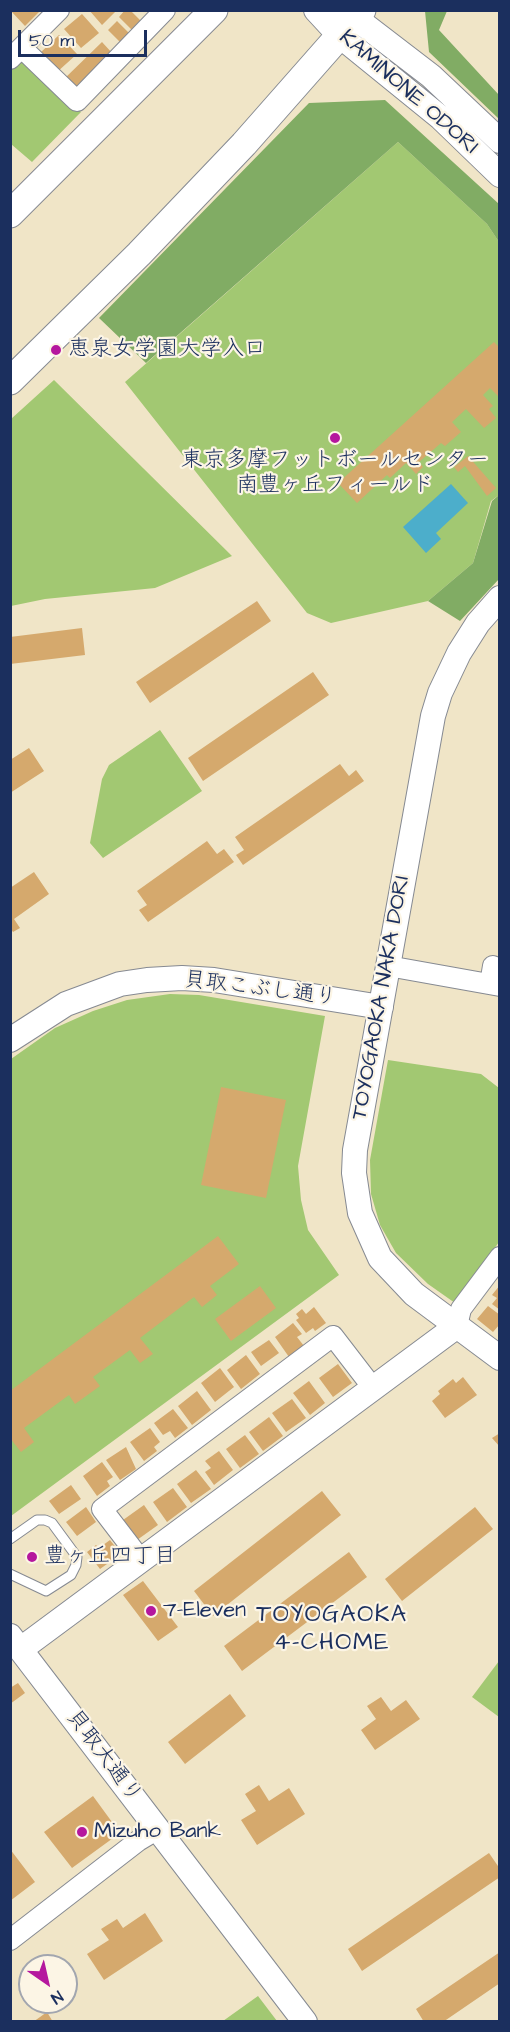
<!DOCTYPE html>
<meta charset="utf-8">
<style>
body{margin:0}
#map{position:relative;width:510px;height:2032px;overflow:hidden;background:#f0e5c7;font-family:"Architects Daughter",sans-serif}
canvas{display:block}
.frame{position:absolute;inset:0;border:12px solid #1b2f5e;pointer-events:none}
.north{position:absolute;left:18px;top:1954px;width:60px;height:60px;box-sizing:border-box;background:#fcf5e5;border:2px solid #a2a6af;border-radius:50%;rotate:146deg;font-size:16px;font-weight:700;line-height:24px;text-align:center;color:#1b2f5e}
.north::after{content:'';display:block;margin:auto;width:21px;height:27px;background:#b5179e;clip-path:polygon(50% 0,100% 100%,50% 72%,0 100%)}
.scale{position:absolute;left:18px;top:30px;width:129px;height:27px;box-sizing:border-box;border:3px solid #1b2f5e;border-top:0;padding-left:8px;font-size:18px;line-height:21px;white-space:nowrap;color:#1b2f5e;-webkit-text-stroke:4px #fcf5e5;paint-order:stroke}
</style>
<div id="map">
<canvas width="510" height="2032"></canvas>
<div class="frame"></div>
<div class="north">N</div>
<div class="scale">50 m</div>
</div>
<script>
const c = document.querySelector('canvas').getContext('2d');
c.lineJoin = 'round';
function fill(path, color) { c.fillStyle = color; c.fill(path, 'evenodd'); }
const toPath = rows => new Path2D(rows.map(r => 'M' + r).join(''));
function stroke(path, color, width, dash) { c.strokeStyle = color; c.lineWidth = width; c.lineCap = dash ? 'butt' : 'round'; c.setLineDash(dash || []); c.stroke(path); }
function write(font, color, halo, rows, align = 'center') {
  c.font = font + ' "Architects Daughter","Klee One",sans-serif'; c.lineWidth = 4.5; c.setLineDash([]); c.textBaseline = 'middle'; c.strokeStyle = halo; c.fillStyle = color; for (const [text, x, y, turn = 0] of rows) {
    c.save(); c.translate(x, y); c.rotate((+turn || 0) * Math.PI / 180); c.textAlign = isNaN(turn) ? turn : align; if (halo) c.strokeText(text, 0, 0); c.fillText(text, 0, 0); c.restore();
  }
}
fill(toPath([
 [24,56,81,112,32,162,11,144,11,70],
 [398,142,487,224,499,242,499,495,491,501,473,563,428,601,331,623,307,613,125,382],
 [54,380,232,556,155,588,45,599,11,606,11,419],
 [160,730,202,791,103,858,90,843,102,779,109,765],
 [170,994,199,995,325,1016,298,1166,301,1200,308,1230,339,1275,11,1516,11,1059,55,1028,93,1011,127,1000],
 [388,1060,481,1074,499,1088,499,1242,455,1303,428,1284,396,1253,380,1225,371,1194,370,1160],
 [499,1661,499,1717,472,1697],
 [258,1996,277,2021,223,2021]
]), '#a2c872');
fill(toPath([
 [425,11,447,11,439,30,499,95,499,119,429,52],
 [385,100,499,204,499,242,487,224,398,142,146,363,99,318,309,103],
 [499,495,499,579,460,621,428,601,473,563,492,501]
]), '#81ac64');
fill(toPath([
 [451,484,468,503,436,533,441,539,426,553,403,527]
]), '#4caecb');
fill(toPath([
 [10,10,41,10,25,26],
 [89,10,117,10,102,25],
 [125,10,130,10,143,23,134,32,119,17],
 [82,14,99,33,81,48,64,29],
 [117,21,132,36,123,45,108,30],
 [59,35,77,54,56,73,39,54],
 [102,42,113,54,75,92,63,80],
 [494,342,500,348,500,398,490,388,483,395,493,406,489,409,496,418,484,428,466,409,452,422,461,432,445,446,441,443,419,462,423,467,416,474,406,463,390,478,387,475,357,503,338,483],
 [468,456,496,488,487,496,465,466,458,472,454,467],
 [257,601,271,621,150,703,136,682],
 [82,628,85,655,10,664,10,637],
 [313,672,329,695,203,781,188,758],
 [29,748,44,771,10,793,10,760],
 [340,764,349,776,356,770,364,781,243,865,236,855,244,850,235,837],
 [207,841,217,854,224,849,234,862,148,922,139,910,147,905,137,891],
 [34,872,49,894,14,919,20,928,13,932,10,928,10,888],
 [221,1087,286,1100,266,1198,201,1185],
 [218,1236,239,1264,210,1286,217,1295,202,1307,194,1297,140,1338,153,1354,140,1363,130,1350,93,1377,100,1386,75,1404,69,1395,24,1428,34,1442,21,1452,10,1438,10,1391],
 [500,1285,500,1310,492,1304,497,1298,492,1295],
 [260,1286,276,1308,231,1341,215,1319],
 [488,1306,500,1315,500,1324,493,1332,477,1319],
 [314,1307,326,1323,315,1331,313,1328,306,1333,296,1320,299,1318,296,1314,302,1309,306,1314],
 [293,1323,302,1334,297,1337,304,1346,289,1357,275,1337],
 [269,1340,279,1353,261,1366,251,1352],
 [246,1355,260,1374,241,1389,227,1370],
 [338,1364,352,1383,333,1397,319,1378],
 [220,1368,234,1387,215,1402,201,1383],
 [463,1377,477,1395,445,1418,432,1401,440,1394,438,1391,453,1379,456,1383],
 [309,1381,325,1403,310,1415,293,1393],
 [197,1391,211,1410,192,1425,178,1406],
 [292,1399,306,1418,286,1432,272,1413],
 [173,1409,188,1428,175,1438,170,1431,163,1435,154,1423],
 [269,1417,283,1436,263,1451,249,1432],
 [150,1428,160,1442,154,1447,157,1451,144,1461,130,1442],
 [500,1433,500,1447,492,1438],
 [245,1435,259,1454,240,1468,226,1449],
 [126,1447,136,1469,120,1480,106,1460],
 [219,1451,233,1470,214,1485,205,1472,211,1468,205,1461],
 [102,1462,113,1477,107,1481,110,1486,97,1496,83,1476],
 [196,1470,211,1489,191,1503,177,1484],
 [71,1485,81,1499,59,1514,49,1501],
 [173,1488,187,1507,167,1522,153,1502],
 [322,1491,341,1515,213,1616,194,1591],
 [144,1505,158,1525,137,1540,123,1520],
 [86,1507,96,1522,77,1536,66,1522],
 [475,1507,493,1529,402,1601,385,1579],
 [110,1540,121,1554,100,1569,87,1552,96,1545,99,1548],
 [349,1552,367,1577,242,1671,224,1646],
 [143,1581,178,1627,158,1641,123,1595],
 [18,1683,25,1693,10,1704,10,1688],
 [230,1694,246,1716,185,1764,168,1742],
 [381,1697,391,1711,406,1700,420,1719,375,1750,361,1730,376,1719,367,1706],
 [259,1785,269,1801,289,1788,305,1814,257,1845,241,1820,256,1811,245,1794],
 [93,1796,120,1833,72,1868,44,1832],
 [10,1849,35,1882,10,1901],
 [489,1853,500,1869,500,1877,362,1971,348,1949],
 [145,1913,163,1941,104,1980,87,1954,109,1940,101,1929,117,1919,123,1928],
 [500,1952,500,1983,443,2022,424,2022,416,2009],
 [47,2012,53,2022,33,2022]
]), '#d5a96d');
const service = toPath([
 [10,1539,37,1520,45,1520,52,1523,77,1557,76,1565,71,1575,46,1591,10,1574]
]);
const minor = toPath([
 [22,48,77,101,165,10],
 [10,59,59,10],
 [388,966,500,986],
 [490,984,493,966],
 [457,1326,461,1309,500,1257],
 [141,1560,102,1509,333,1336,373,1388],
 [10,1940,138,1841,158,1829]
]);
const tertiary = toPath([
 [316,10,340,36,441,118,500,175],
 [345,10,431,76,500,141],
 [500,598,478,623,459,653,440,693,433,716,355,1150,354,1173,360,1213,380,1258,414,1294,500,1358],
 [10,1040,66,1004,120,984,147,980,182,978,214,980,381,1007],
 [10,1636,305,2022],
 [21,1649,457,1326]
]);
const secondary = toPath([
 [10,214,214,10],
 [10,381,139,254,244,144,362,10]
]);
stroke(service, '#868a92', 11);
stroke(minor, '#868a92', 22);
stroke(tertiary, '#868a92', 26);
stroke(secondary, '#868a92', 29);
stroke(service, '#fff', 9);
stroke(minor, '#fff', 20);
stroke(tertiary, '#fff', 24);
stroke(secondary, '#fff', 27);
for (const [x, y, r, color] of [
 [56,350,6,"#b5179e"],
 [335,438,6,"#b5179e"],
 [32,1557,6,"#b5179e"],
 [151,1611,6,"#b5179e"],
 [82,1832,6,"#b5179e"]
]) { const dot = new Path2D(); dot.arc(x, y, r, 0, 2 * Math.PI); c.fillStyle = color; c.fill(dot); stroke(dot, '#fcf5e5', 2); }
write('22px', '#1b2f5e', '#fcf5e5', [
 ["KAMINONE ODORI",408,93,41],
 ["貝取こぶし通り",260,990,7],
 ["TOYOGAOKA NAKA DORI",382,998,-80],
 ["貝取大通り",103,1757,53]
]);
write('22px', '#1b2f5e', '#fcf5e5', [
 ["恵泉女学園大学入口",68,350],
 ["東京多摩フットボールセンター",335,461,"center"],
 ["南豊ヶ丘フィールド",335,486,"center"],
 ["豊ヶ丘四丁目",44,1557],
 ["7-Eleven",163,1611],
 ["Mizuho Bank",94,1832]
], 'left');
c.letterSpacing = '1.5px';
write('24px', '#1b2f5e', '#fcf5e5', [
 ["TOYOGAOKA",332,1616],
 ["4-CHOME",332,1644]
]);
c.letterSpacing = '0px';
</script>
